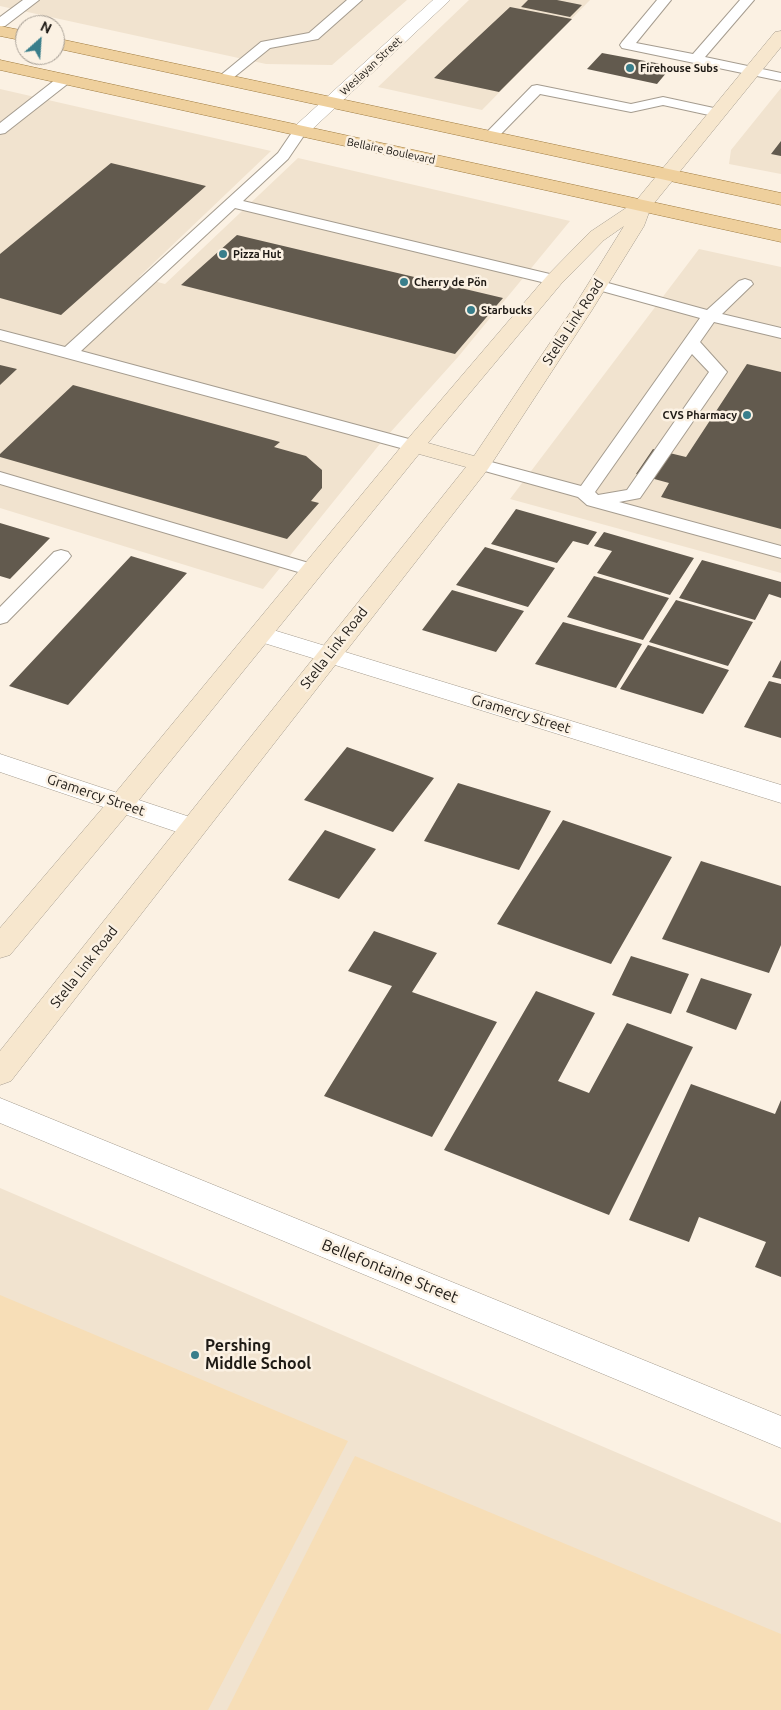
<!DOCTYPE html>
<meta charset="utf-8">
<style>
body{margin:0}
#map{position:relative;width:781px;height:1710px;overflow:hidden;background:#fbf1e3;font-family:Ubuntu,sans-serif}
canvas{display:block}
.north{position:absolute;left:15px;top:15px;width:50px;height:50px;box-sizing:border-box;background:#fbf1e3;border:1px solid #a39b91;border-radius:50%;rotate:26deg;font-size:14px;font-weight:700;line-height:20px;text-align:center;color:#1e1a15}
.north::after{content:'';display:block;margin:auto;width:18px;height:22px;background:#397e8b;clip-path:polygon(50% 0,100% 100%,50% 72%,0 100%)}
</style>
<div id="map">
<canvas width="781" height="1710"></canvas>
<div class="north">N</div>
</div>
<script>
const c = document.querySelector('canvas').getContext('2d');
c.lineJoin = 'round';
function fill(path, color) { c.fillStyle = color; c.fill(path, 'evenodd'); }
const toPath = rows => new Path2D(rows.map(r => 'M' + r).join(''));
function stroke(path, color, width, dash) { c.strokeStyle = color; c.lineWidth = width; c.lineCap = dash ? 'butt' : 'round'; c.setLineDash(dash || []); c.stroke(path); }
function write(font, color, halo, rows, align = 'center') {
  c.font = font + ' Ubuntu,sans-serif'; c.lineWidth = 5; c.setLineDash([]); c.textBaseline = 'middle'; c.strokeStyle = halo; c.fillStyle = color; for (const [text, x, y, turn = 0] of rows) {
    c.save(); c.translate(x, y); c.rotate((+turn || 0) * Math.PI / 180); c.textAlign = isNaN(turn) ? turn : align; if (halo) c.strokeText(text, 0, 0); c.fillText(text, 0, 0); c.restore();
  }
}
fill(toPath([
 [0,0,407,0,332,65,266,64,0,6],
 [469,0,590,0,482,110,378,87],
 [781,88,781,174,729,164,731,150],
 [0,89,271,151,139,277,165,284,298,158,570,221,458,357,379,445,263,589,0,508],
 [699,249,781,267,781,573,510,499],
 [0,1188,781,1523,781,1710,0,1710]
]), '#f1e3cf');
fill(toPath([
 [0,1295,348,1441,208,1710,0,1710],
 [355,1456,781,1634,781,1710,227,1710]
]), '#f7deb7');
fill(toPath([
 [528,0,557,0,582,5,570,17,521,7],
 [510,7,572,19,499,92,434,78],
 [602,53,672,66,657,84,587,69],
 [781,141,781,156,771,154],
 [111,163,206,186,61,315,0,298,0,254],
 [237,235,503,298,455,354,181,285],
 [747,364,781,372,781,529,661,497,669,483,636,474,653,449,686,457],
 [0,365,17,369,0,385],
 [73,385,280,442,274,447,306,456,322,470,322,488,311,501,319,503,287,539,0,457,0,454],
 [516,509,597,532,588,545,573,541,557,563,491,544],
 [0,523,50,538,10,579,0,576],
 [604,532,694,558,670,595,597,573,612,551,594,546],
 [485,547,555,568,528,607,456,585],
 [131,556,187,573,68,705,9,686],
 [702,560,781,582,781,598,769,594,755,620,679,598],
 [594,576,669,598,643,640,567,617],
 [452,590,524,611,496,652,422,630],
 [676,600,753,622,728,666,649,642],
 [563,622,642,644,616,688,535,664],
 [648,645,729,670,703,714,620,689],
 [781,660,781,679,772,677],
 [769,681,781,684,781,738,744,727],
 [347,747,434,778,393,832,304,800],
 [458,783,551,811,519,870,424,841],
 [563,820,672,857,611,964,497,924],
 [325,830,376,849,339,899,288,880],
 [701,861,781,886,781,945,769,973,662,939],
 [374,931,437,953,412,992,497,1022,432,1137,324,1096,392,986,348,971],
 [631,956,689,974,671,1014,612,995],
 [701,978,752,994,736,1030,686,1012],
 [536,991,595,1013,558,1081,589,1093,627,1023,693,1047,609,1215,444,1150],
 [691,1084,775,1114,781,1100,781,1277,755,1267,766,1242,699,1217,689,1242,629,1220]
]), '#625a4e');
const lane = toPath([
 [23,0,39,0,5,26,0,27,0,17,23,0],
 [347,0,362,0,318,39,270,48,228,82,223,83,216,79,261,42,309,33,347,0],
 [657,0,671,0,636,43,693,54,740,0,754,0,705,57,781,73,781,81,622,48,620,45,622,42,657,0],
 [65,75,70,76,72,79,70,82,5,133,0,134,0,123,60,76,65,75],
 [537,85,631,104,663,97,723,110,725,113,723,116,718,117,663,105,631,112,540,94,496,139,486,139,484,136,486,133,532,86,537,85],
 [300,127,305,128,307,131,288,159,243,201,554,275,560,277,562,280,560,283,554,285,235,208,81,351,420,442,423,446,420,450,414,451,408,450,0,340,0,330,65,347,278,153,295,128,300,127],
 [745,279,751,281,753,284,722,314,781,328,781,338,714,322,700,342,727,372,640,498,619,502,781,546,781,558,587,505,578,497,474,468,471,464,474,460,480,459,581,486,700,318,591,288,589,285,591,282,597,280,707,310,739,281,745,279],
 [692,354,709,372,627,490,598,495,595,492,692,354],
 [0,472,319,566,322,570,319,574,312,576,305,574,0,484,0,472],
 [61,550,68,552,71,556,68,560,7,622,0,624,0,607,54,552,61,550]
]);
const street = toPath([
 [433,0,450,0,306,135,300,136,294,135,291,131,294,127,433,0],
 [260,626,781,785,781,803,251,639,248,634,251,629,260,626],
 [0,754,202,821,206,828,202,835,192,837,0,772,0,754],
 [0,1098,781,1416,781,1448,0,1123,0,1098]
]);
const secondary = toPath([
 [781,31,781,47,651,207,644,226,592,310,488,469,11,1081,0,1085,0,1051,466,467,419,454,130,811,10,955,0,958,0,928,112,797,406,441,547,276,590,232,635,202,775,32,781,31],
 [624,226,572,310,474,456,428,443,561,284,604,240,624,226]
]);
const primary = toPath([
 [0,26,25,31,25,41,0,36,0,26],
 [55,38,781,193,781,205,55,48,55,38],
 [0,60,781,230,781,242,0,70,0,60]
]);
stroke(lane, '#a59c8f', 2);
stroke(street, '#a59c8f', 1);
stroke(secondary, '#a59c8f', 1);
stroke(primary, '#9f7c42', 1);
fill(lane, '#fff');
fill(street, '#fff');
fill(secondary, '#f7e7ce');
fill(primary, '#efd09d');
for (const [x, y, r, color] of [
 [630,68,5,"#397e8b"],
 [223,254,5,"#397e8b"],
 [404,282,5,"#397e8b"],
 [471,310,5,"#397e8b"],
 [747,415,5,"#397e8b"],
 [195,1355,5,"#397e8b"]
]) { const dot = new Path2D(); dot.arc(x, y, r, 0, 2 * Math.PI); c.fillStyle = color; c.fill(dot); stroke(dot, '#fbf1e3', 2); }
write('11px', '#1e1a15', '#fbf1e3', [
 ["Weslayan Street",371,66,-43],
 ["Bellaire Boulevard",391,151,12]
]);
write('bold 11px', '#1e1a15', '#fbf1e3', [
 ["Firehouse Subs",640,68],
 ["Pizza Hut",233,254],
 ["Cherry de Pön",414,282],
 ["Starbucks",481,310],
 ["CVS Pharmacy",737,415,"right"]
], 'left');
write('14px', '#1e1a15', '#fbf1e3', [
 ["Stella Link Road",573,322,-57],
 ["Stella Link Road",334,648,-52],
 ["Gramercy Street",521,714,17],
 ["Gramercy Street",96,795,19],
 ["Stella Link Road",84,967,-52]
]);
write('16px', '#1e1a15', '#fbf1e3', [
 ["Bellefontaine Street",390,1271,22]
]);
write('bold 16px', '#1e1a15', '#fbf1e3', [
 ["Pershing",205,1346],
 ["Middle School",205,1364]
], 'left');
</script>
